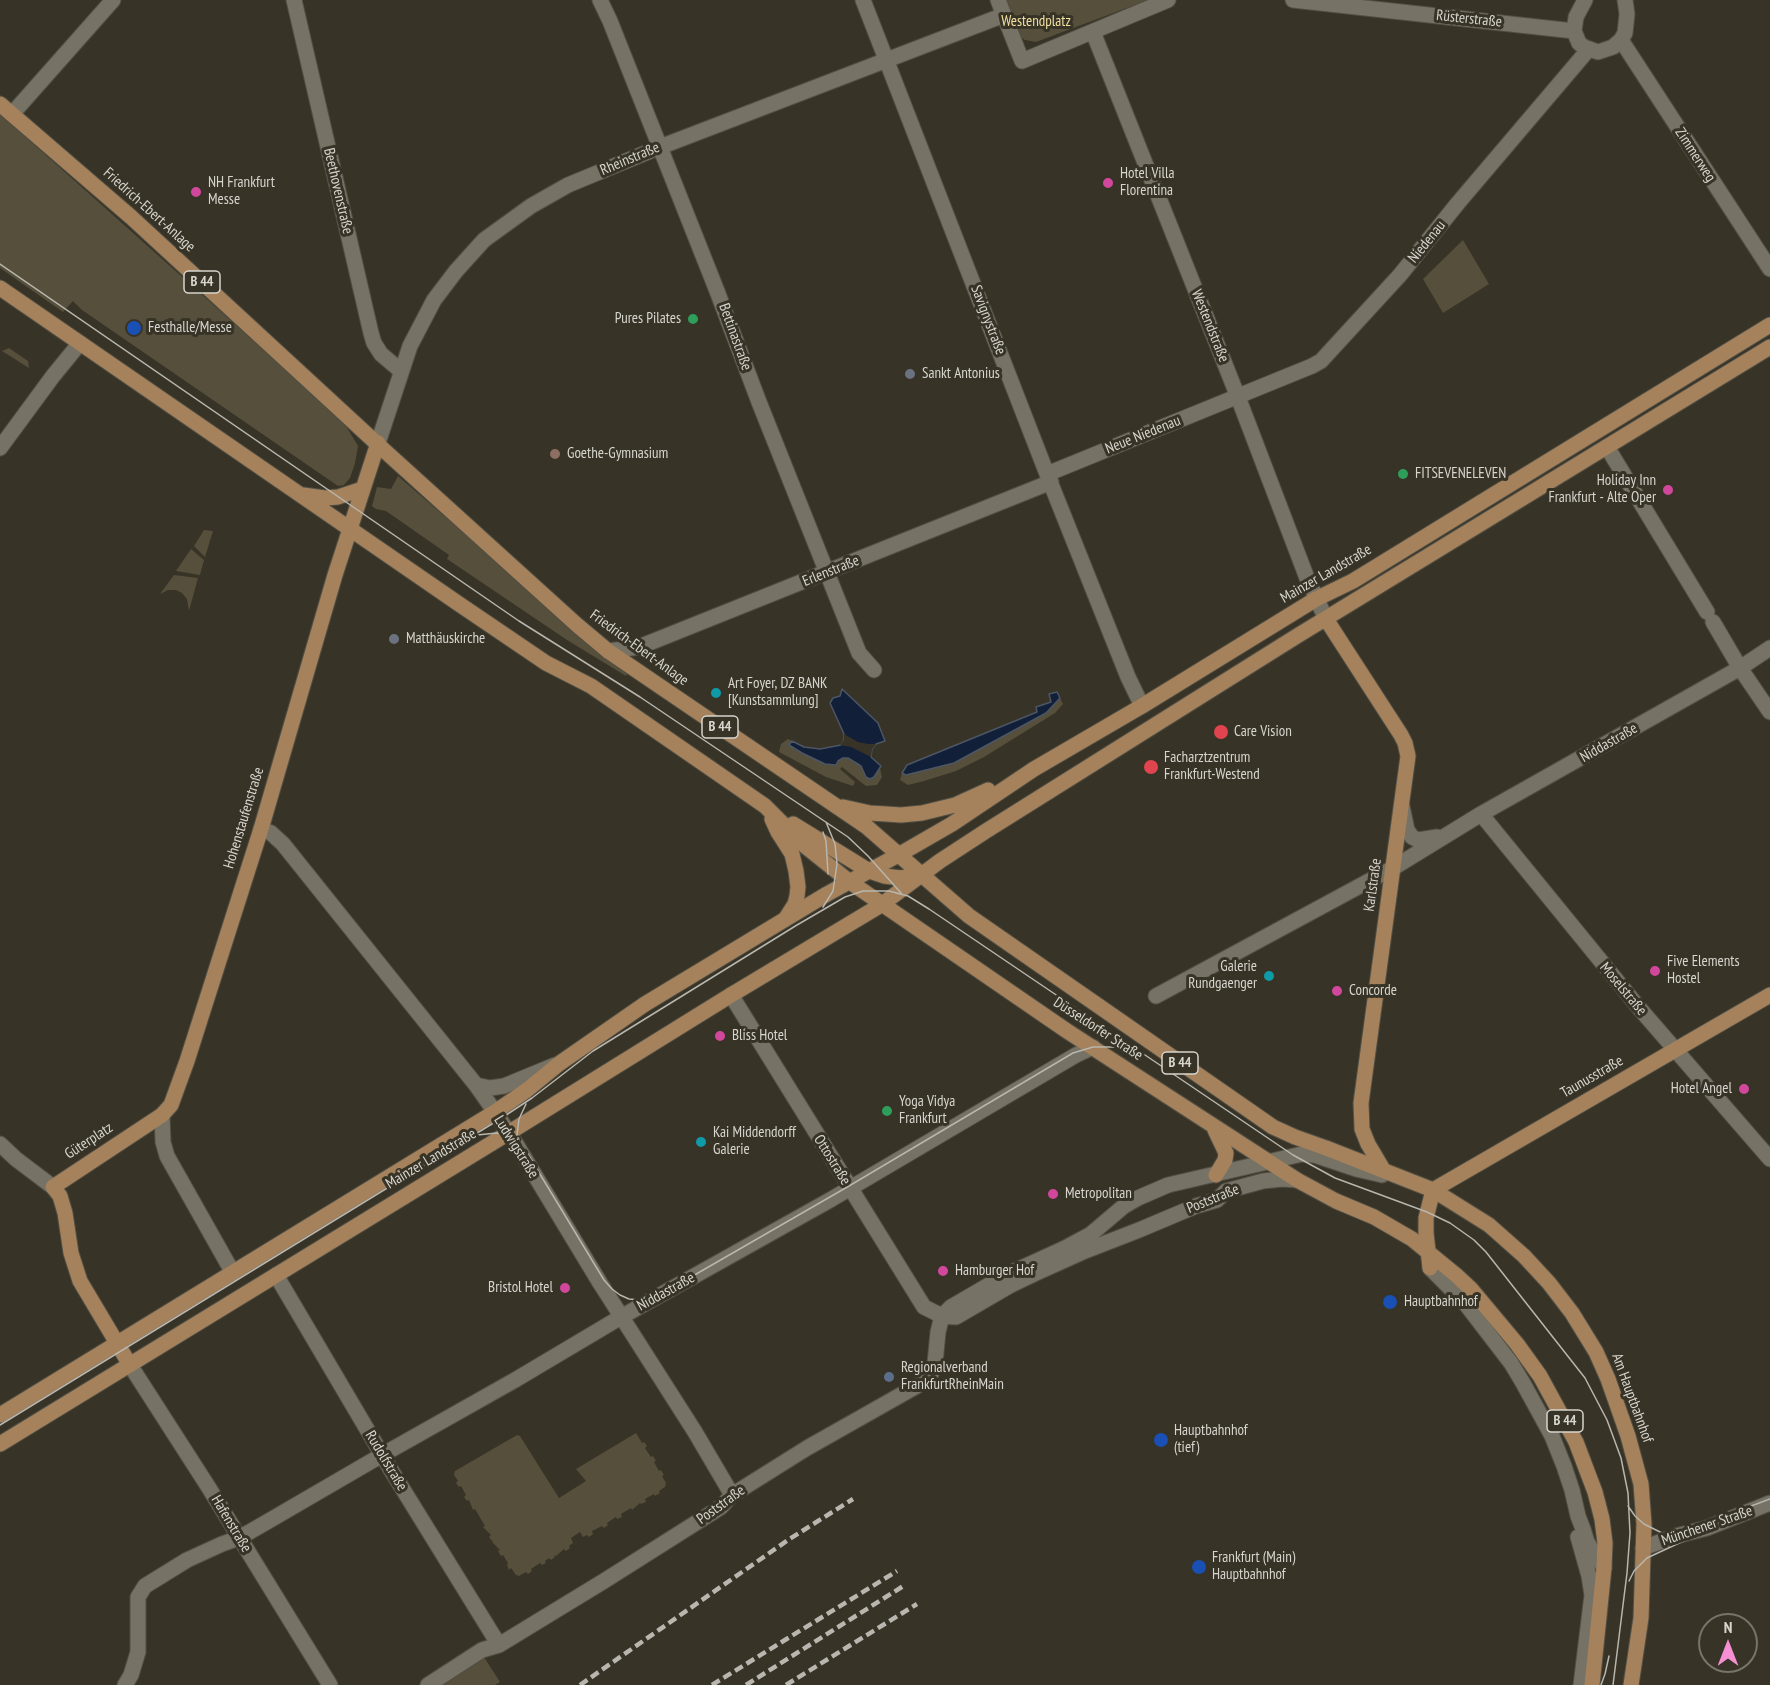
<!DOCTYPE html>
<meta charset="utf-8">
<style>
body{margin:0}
#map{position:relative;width:1770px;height:1685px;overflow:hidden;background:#373327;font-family:"PT Sans Narrow",sans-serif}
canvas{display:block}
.north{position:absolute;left:1698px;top:1613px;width:60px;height:60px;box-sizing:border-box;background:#373327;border:2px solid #77746a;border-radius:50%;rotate:0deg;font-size:16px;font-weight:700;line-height:24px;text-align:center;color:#d7d5ce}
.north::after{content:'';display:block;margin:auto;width:21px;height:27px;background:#f591d2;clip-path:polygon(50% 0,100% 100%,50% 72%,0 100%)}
</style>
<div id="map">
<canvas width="1770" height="1685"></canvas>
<div class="north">N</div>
</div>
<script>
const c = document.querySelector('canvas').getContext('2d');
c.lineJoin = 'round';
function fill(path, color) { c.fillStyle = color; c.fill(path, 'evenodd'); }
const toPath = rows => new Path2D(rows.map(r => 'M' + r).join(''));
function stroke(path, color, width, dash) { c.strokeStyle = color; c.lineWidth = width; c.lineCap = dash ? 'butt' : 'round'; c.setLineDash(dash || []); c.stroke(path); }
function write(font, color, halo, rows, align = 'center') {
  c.font = font + ' "PT Sans Narrow",sans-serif'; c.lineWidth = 6; c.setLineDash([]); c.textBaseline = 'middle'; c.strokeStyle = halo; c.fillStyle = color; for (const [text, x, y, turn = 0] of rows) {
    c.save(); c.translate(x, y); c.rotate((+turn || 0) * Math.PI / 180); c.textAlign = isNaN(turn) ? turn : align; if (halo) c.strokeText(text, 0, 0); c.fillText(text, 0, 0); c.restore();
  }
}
fill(toPath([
 [1003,0,1148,0,1036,42,1025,40,1019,36],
 [0,114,274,359,346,426,358,446,355,463,350,478,344,485,338,486,82,310,73,301,63,312,0,268],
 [1463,240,1489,284,1443,313,1423,279],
 [9,348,28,361,29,368,2,351],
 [398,476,627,674,626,676,567,640,447,559,449,555,386,511,376,509,372,506,377,487,391,489],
 [204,530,213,531,205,557,194,546],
 [191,549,204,560,200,575,176,571],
 [174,575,198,578,189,611,187,599,182,593,176,590,168,590,160,594],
 [1060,698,1063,704,1055,713,984,757,956,771,924,781,908,785,900,780,902,773,906,775,954,763,1046,713],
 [788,739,792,741,789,745,802,753,825,764,838,761,843,758,848,758,861,766,864,772,870,779,874,777,880,768,882,777,877,785,866,786,842,767,840,769,855,782,853,786,826,777,779,752,781,744],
 [636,1433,642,1443,644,1442,647,1446,645,1448,651,1457,653,1456,656,1461,654,1462,659,1471,661,1470,664,1475,662,1476,666,1483,665,1487,659,1491,660,1493,655,1496,654,1494,645,1499,646,1502,641,1504,640,1503,632,1510,631,1508,621,1514,622,1517,617,1519,616,1517,607,1523,608,1525,604,1528,602,1526,592,1531,593,1534,589,1537,587,1535,583,1537,580,1532,571,1538,573,1543,569,1546,570,1548,566,1551,564,1549,556,1556,554,1555,555,1557,551,1560,549,1558,545,1561,546,1563,542,1565,540,1563,531,1569,532,1571,528,1574,526,1572,519,1576,516,1575,511,1568,509,1570,507,1565,508,1563,503,1555,501,1556,498,1551,500,1550,492,1542,494,1540,492,1541,489,1537,491,1535,483,1527,485,1526,475,1509,473,1510,469,1500,467,1501,464,1497,466,1495,461,1486,459,1487,456,1483,458,1481,454,1475,455,1471,517,1435,520,1436,559,1498,586,1481,576,1469],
 [484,1657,500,1682,495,1685,438,1685]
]), '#554f3b');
const water = toPath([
 [842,689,878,723,885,741,876,744,872,749,871,757,881,766,874,777,870,779,866,777,861,766,848,758,843,758,838,761,836,765,825,764,802,753,789,745,792,741,804,747,820,749,841,745,844,740,844,734,830,703,833,698,840,696,842,689],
 [1057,692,1060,698,1046,713,954,763,906,775,902,773,907,765,1037,712,1036,707,1051,702,1049,694,1057,692]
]);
fill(water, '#121f38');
stroke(water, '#4d5665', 1.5);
fill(toPath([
 [844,734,858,742,869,744,876,744,872,749,871,757,851,747,840,745,844,740]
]), '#373327');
const minor = toPath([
 [294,0,371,333,374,343,381,354,401,371],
 [600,0,610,21,717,291,759,402,859,653,874,670],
 [863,0,1047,474,1128,677,1142,706],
 [998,0,1022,61,1168,0],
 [1293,0,1574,31],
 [1585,0,1576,17,1574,31,1579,43,1584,47,1598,52,1613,47,1621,40,1625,33,1627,14,1625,0],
 [1093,32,1238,397,1307,578,1326,619],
 [1621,40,1770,269],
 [12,114,113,0],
 [378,443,410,346,434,300,456,271,484,240,531,206,568,185,660,147,1004,15],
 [1607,447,1707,612],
 [0,448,53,376,80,343],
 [1047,474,1312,366,1321,361,1400,275,1458,203,1588,50],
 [1713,622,1740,668,1770,712],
 [608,651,639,647,1051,482],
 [1402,806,1407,830,1412,837,1418,840,1437,837],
 [1481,814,1640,1009,1770,1159],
 [261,829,271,833,283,844,476,1085,495,1112,516,1144,600,1283,695,1432,732,1495],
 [731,995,924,1307,942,1316,956,1317,1011,1285,1034,1274,1085,1251,1139,1230,1196,1206,1217,1200,1226,1191,1263,1181,1282,1179,1297,1180],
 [1156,996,1393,868,1481,814,1740,668,1770,648],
 [476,1085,490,1088,504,1086,555,1065],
 [162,1115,163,1142,167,1156,233,1273],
 [0,1144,16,1159,53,1187],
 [1430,1268,1465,1303,1511,1363,1523,1383,1552,1436,1564,1466,1572,1490,1578,1516,1583,1529,1587,1542,1604,1568],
 [276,1275,391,1470,499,1645],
 [130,1365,209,1488,330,1685],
 [1578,1537,1589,1576,1592,1595,1581,1685],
 [1643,1548,1676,1536,1707,1528,1770,1503],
 [125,1685,131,1675,138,1652,138,1597,145,1586,187,1560,222,1544,239,1538,272,1519,382,1455,515,1380,621,1317,830,1200,1076,1055,1093,1047],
 [428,1685,482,1650,499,1645,604,1581,721,1507,732,1495,807,1448,929,1379,935,1363,938,1332,942,1316,951,1307,1006,1275,1065,1248,1091,1234,1124,1206,1138,1198,1168,1185,1302,1154,1314,1155,1356,1169,1382,1175]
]);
const major = toPath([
 [0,104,131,217,386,452,577,625,608,651,867,827,969,916,1273,1127,1295,1137,1326,1148,1433,1190,1489,1225,1524,1256,1549,1283,1572,1313,1596,1352,1608,1379,1628,1436,1641,1484,1644,1524,1641,1618,1631,1685],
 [0,288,459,604,546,663,591,686,765,806,805,846,850,882,1067,1031,1297,1180,1336,1201,1374,1217,1412,1239,1456,1275,1471,1289,1517,1344,1540,1376,1576,1442,1595,1492,1602,1519,1605,1543,1604,1568,1592,1685],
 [303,495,325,498,338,497,362,489],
 [1326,619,1401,735,1405,743,1408,756,1361,1103,1362,1129,1368,1144,1384,1171],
 [843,807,870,813,886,814,901,815,922,813,955,805,988,790],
 [772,819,778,832,792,854,796,871,798,887,797,896,795,904,786,918],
 [793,824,869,871,884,876,901,878,919,875],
 [1215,1130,1226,1153,1225,1160,1216,1175],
 [1433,1190,1770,995],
 [1430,1268,1426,1233,1426,1218,1433,1190],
 [130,1365,80,1281,71,1253,65,1213,60,1196,53,1187,162,1115,171,1105,187,1061,261,829,335,575,378,443],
 [0,1415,495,1112,527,1090,560,1063,645,1004,827,894,900,854,952,824,1034,769,1142,706,1316,599,1353,581,1770,325],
 [0,1444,497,1140,731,995,881,905,940,861,986,831,1297,636,1770,347]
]);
stroke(minor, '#524f45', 17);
stroke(major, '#524f45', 17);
stroke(minor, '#767265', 15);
stroke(major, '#a5825b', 15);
stroke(toPath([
 [0,264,519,621,640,697,848,837,868,856,901,893],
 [823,832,826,841,828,874],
 [823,907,833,891,837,864,835,844,826,822],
 [1094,1030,1118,1047,1140,1060],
 [477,1135,497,1133,512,1138,519,1143,529,1156,604,1280,612,1289,620,1295,629,1299,640,1300,651,1298,665,1292,849,1186,1073,1053,1093,1047,1119,1047],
 [520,1147,517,1135,519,1119,526,1104],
 [0,1425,500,1119,532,1098,593,1051,797,925,845,897,863,891,889,891,908,896,929,909,1293,1155,1335,1178,1427,1212,1450,1223,1474,1240,1486,1252,1585,1378,1607,1420,1621,1458,1628,1493,1630,1533,1627,1573,1613,1685],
 [1628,1506,1635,1516,1644,1524,1664,1534,1685,1536,1707,1531],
 [1695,1527,1770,1499],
 [1629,1581,1634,1571,1647,1558,1690,1538],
 [1601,1685,1605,1674,1609,1656]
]), '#b8b6ae', 1.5);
stroke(toPath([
 [580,1685,788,1540,853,1499],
 [712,1685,897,1571],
 [746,1685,905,1585],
 [786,1685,917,1604]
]), '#b8b6ae', 4.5, [9, 4.5]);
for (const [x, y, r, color] of [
 [1108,183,6,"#d1479c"],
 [196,192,6,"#d1479c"],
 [693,319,6,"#2e9e5b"],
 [134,328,8,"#1a4fb4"],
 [910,374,6,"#6b7280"],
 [555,454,6,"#8d6e63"],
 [1403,474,6,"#2e9e5b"],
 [1668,490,6,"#d1479c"],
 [394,639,6,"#6b7280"],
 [716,693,6,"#0f9aa8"],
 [1221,732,8,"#e0444e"],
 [1151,767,8,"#e0444e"],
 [1655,971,6,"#d1479c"],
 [1269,976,6,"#0f9aa8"],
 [1337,991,6,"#d1479c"],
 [720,1036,6,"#d1479c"],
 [1744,1089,6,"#d1479c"],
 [887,1111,6,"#2e9e5b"],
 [701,1142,6,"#0f9aa8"],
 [1053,1194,6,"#d1479c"],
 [943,1271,6,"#d1479c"],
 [565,1288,6,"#d1479c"],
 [1390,1302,8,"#1a4fb4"],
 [889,1377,6,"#5c6f8a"],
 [1161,1440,8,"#1a4fb4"],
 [1199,1567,8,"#1a4fb4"]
]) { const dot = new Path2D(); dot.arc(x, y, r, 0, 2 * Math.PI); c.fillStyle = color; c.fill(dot); stroke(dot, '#373327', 2); }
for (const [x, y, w] of [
 [202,282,36],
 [720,727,36],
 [1180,1063,36],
 [1565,1421,36]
]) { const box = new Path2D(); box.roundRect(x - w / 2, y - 11, w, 22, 4.5); c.fillStyle = '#373327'; c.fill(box); stroke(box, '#d7d5ce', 1.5); }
write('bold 14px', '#d7d5ce', null, [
 ["B 44",202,282],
 ["B 44",720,727],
 ["B 44",1180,1063],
 ["B 44",1565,1421]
]);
write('15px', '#d7d5ce', '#373327', [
 ["Rüsterstraße",1469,19,6],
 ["Zimmerweg",1695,155,57],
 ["Rheinstraße",630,159,-23],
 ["Beethovenstraße",338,191,77],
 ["Friedrich-Ebert-Anlage",149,210,42],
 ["Niedenau",1427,242,-51],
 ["Savignystraße",988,320,69],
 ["Westendstraße",1210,326,68],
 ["Bettinastraße",735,337,70],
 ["Neue Niedenau",1143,435,-22],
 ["Erlenstraße",831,571,-22],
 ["Mainzer Landstraße",1326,574,-30],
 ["Friedrich-Ebert-Anlage",639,648,36],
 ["Niddastraße",1609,743,-30],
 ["Hohenstaufenstraße",244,818,-73],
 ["Karlstraße",1373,885,-82],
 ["Moselstraße",1623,989,50],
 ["Düsseldorfer Straße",1098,1029,33],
 ["Taunusstraße",1592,1077,-30],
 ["Güterplatz",89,1141,-33],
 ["Ludwigstraße",516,1147,58],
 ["Mainzer Landstraße",431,1159,-31],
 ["Ottostraße",832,1160,58],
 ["Poststraße",1213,1199,-22],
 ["Niddastraße",666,1292,-29],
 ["Am Hauptbahnhof",1632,1398,70],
 ["Rudolfstraße",386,1461,59],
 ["Poststraße",721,1505,-36],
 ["Hafenstraße",231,1524,59],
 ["Münchener Straße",1707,1526,-19]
]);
write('15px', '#f2dfa2', '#373327', [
 ["Westendplatz",1036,22]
]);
write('15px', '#d7d5ce', '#373327', [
 ["Hotel Villa",1120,174],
 ["Florentina",1120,191],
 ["NH Frankfurt",208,183],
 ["Messe",208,200],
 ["Pures Pilates",681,319,"right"],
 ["Festhalle/Messe",148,328],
 ["Sankt Antonius",922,374],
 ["Goethe-Gymnasium",567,454],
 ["FITSEVENELEVEN",1415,474],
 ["Holiday Inn",1656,481,"right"],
 ["Frankfurt - Alte Oper",1656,498,"right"],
 ["Matthäuskirche",406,639],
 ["Art Foyer, DZ BANK",728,684],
 ["[Kunstsammlung]",728,701],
 ["Care Vision",1234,732],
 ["Facharztzentrum",1164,758],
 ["Frankfurt-Westend",1164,775],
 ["Five Elements",1667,962],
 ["Hostel",1667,979],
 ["Galerie",1257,967,"right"],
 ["Rundgaenger",1257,984,"right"],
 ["Concorde",1349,991],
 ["Bliss Hotel",732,1036],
 ["Hotel Angel",1732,1089,"right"],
 ["Yoga Vidya",899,1102],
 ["Frankfurt",899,1119],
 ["Kai Middendorff",713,1133],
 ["Galerie",713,1150],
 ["Metropolitan",1065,1194],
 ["Hamburger Hof",955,1271],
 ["Bristol Hotel",553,1288,"right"],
 ["Hauptbahnhof",1404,1302],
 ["Regionalverband",901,1368],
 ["FrankfurtRheinMain",901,1385],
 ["Hauptbahnhof",1174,1431],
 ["(tief)",1174,1448],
 ["Frankfurt (Main)",1212,1558],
 ["Hauptbahnhof",1212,1575]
], 'left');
</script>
